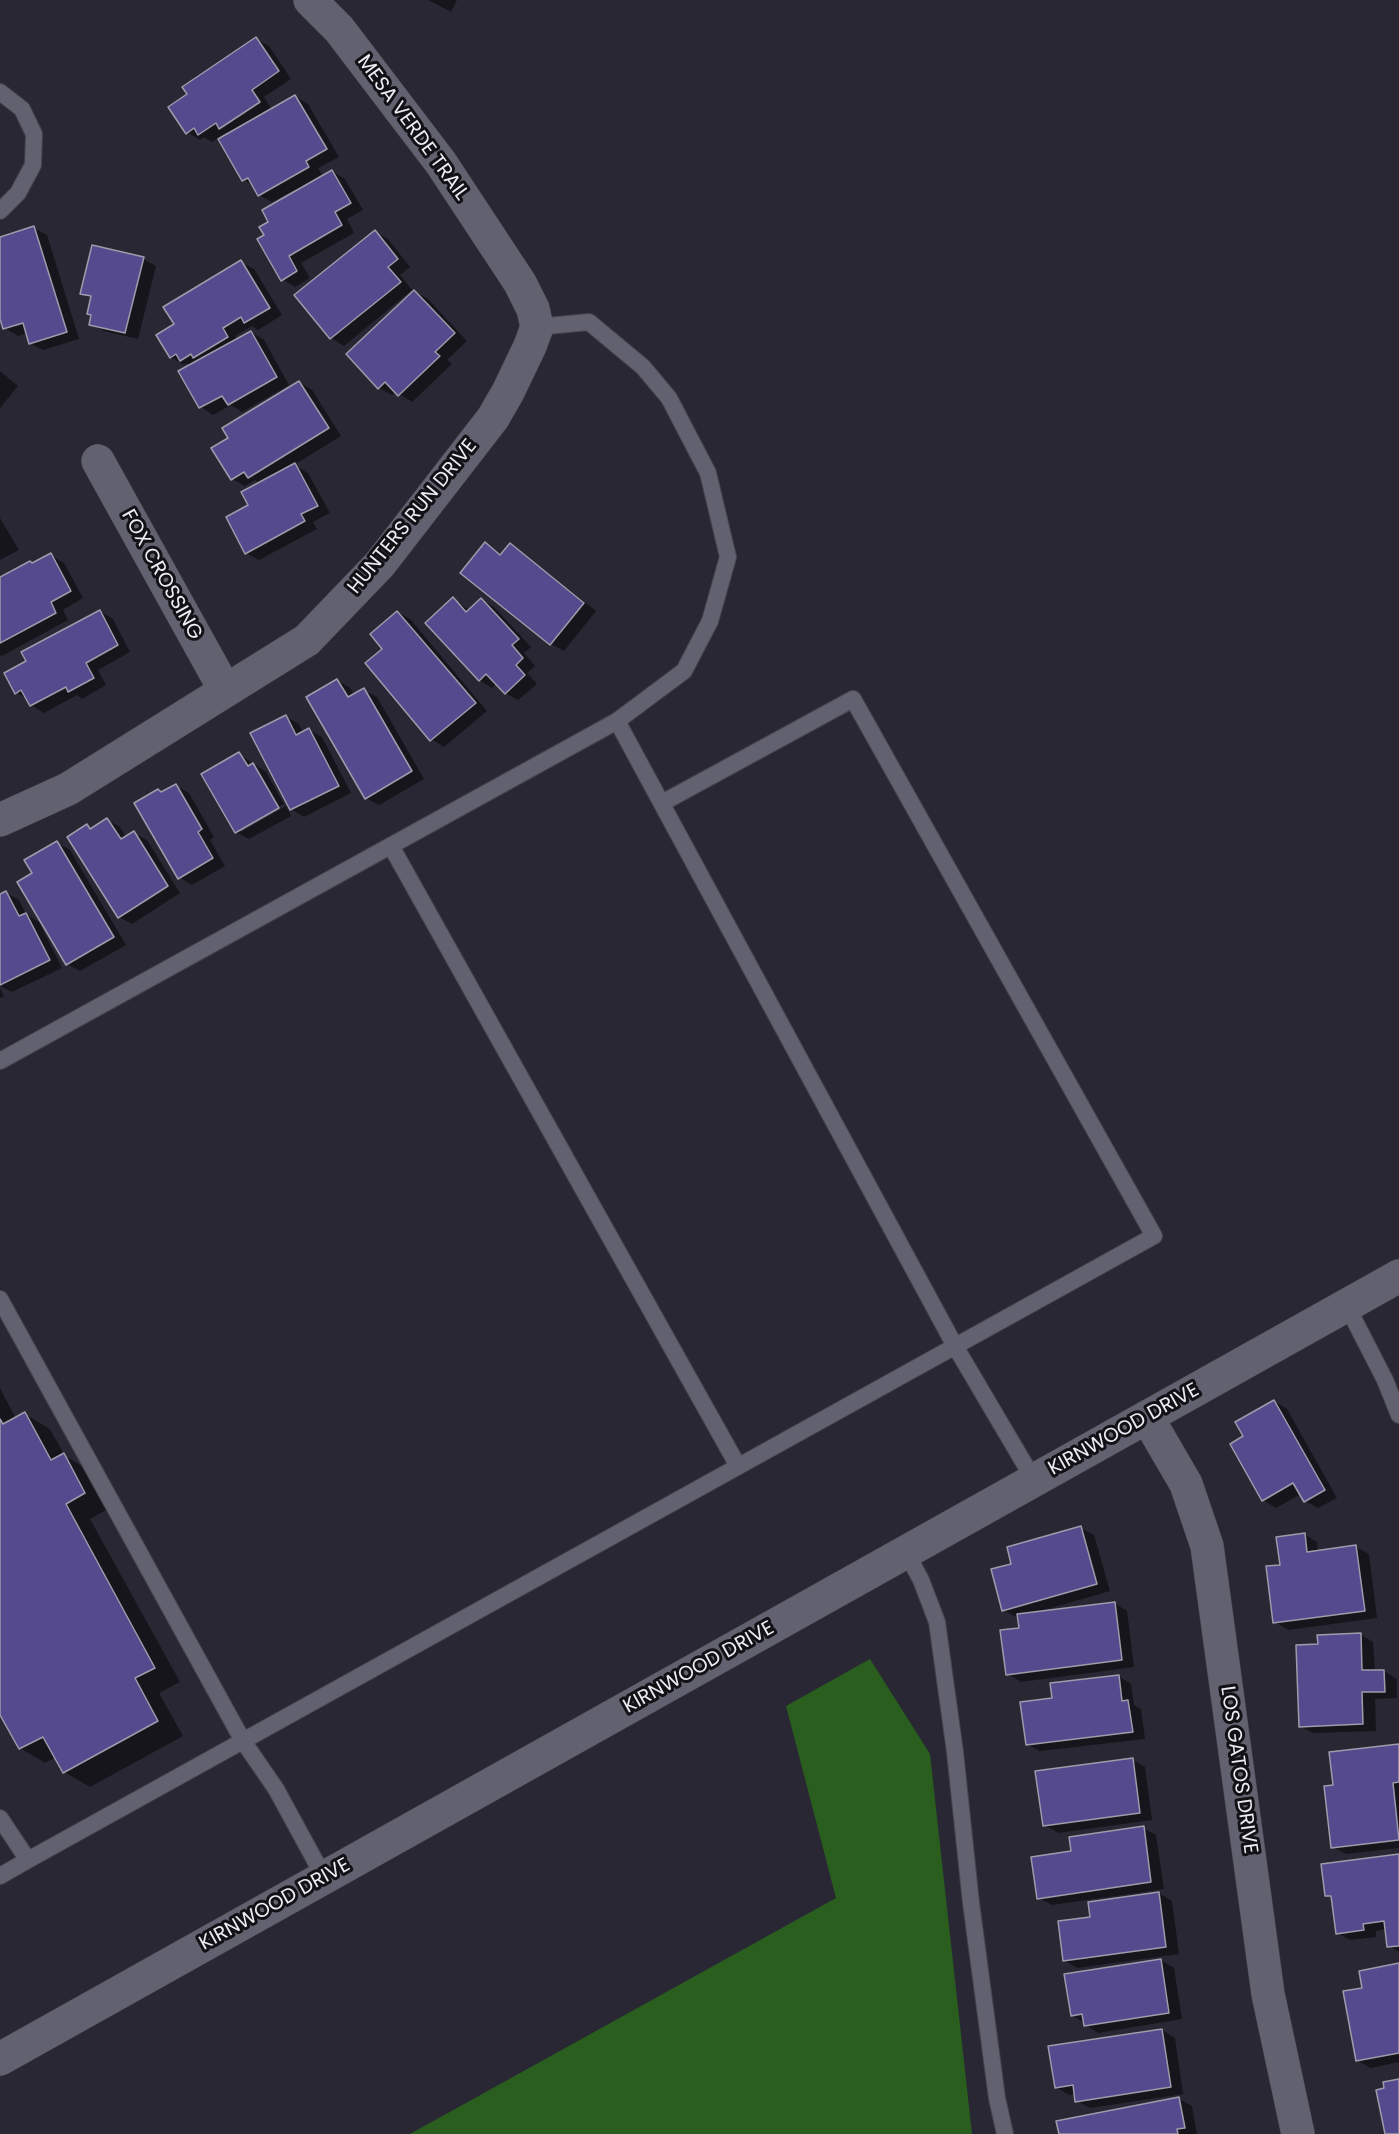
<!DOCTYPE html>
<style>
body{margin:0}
canvas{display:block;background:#282733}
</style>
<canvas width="1399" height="2134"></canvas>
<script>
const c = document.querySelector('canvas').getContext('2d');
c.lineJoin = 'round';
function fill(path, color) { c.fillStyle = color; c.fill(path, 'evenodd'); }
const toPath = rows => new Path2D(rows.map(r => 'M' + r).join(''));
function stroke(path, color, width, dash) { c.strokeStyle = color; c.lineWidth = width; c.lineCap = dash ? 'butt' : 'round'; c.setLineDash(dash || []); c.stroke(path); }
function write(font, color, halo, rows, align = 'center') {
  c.font = font + ' Poppins,sans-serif'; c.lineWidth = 6; c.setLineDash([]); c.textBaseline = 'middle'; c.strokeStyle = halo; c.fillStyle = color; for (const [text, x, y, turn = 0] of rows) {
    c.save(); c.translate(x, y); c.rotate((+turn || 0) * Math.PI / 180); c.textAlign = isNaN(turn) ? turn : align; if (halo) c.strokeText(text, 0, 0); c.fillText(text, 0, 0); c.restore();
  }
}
fill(toPath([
 [870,1659,930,1754,972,2134,410,2134,836,1898,786,1706]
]), '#2a5e1f');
fill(toPath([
 [428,0,457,0,451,12],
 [256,39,269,46,291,79,264,97,272,110,295,96,308,104,339,157,318,168,323,177,332,171,345,179,363,210,347,219,354,233,301,263,310,278,295,287,282,279,266,236,294,193,293,191,272,202,259,195,255,187,244,180,230,134,227,132,212,142,204,137,200,140,187,132,189,94],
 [34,228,47,235,79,339,43,350,30,343,27,333,18,336,5,328,0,314,0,238],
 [375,232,388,239,410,267,400,275,412,290,344,346,331,338,296,295],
 [143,259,156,266,138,339,104,331,91,324,92,299,82,293],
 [241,262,254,269,282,315,258,330,252,326,235,336,237,340,251,332,264,340,289,385,242,412,231,405,213,415,201,407,180,371,191,365,186,363,184,365,171,357,176,325],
 [415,292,428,299,467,341,447,360,452,364,412,402,396,392,392,395,379,388,348,354],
 [0,371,18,386,0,408],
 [299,382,312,390,341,436,294,465,308,473,330,513,313,522,317,529,259,560,246,553,250,506,261,484,255,480,245,486,232,479,230,438],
 [0,518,19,550,0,560],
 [485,544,502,555,510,545,523,553,596,611,564,651,551,644,462,573],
 [51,555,64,563,83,598,63,610,68,620,2,656,0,655,0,579],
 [453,599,470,611,482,600,494,607,531,647,524,653,535,666,527,673,537,684,518,700,505,693,497,683,492,688,479,680],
 [100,611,113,619,130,652,98,670,106,685,82,699,77,695,44,713,31,705,27,699,16,692,28,662],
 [398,612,411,620,487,711,444,747,431,739,384,649],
 [337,680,350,688,354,695,364,690,377,697,424,779,379,805,366,798],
 [286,717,299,724,303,733,309,730,322,737,351,793,304,817,291,809,252,734],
 [239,754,266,772,284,804,241,828,241,832,286,806,291,816,249,839,236,832],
 [176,786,189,793,214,837,210,840,225,866,192,885,179,877,163,793],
 [107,820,120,827,126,837,134,833,147,840,180,893,132,924,119,917,87,826,93,829],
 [57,843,70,850,126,945,80,971,67,964,34,874],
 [6,893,19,900,26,914,39,922,62,968,12,992,0,986,0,895],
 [0,988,4,996,0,998],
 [0,1388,16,1419,25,1414,50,1429,65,1456,89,1470,110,1508,90,1519,180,1682,159,1693,183,1736,90,1787,64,1772,56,1757,45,1763,20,1748,0,1712],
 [1274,1401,1287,1409,1337,1498,1318,1508,1305,1501,1301,1494,1276,1508,1263,1500,1232,1444,1245,1437],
 [1081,1528,1094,1535,1110,1591,1041,1611,1042,1612,1114,1603,1127,1611,1134,1667,1021,1682,1008,1674,1020,1629,1019,1617,1016,1617,1003,1610,1013,1565],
 [1304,1534,1317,1542,1318,1552,1356,1547,1369,1554,1377,1618,1288,1630,1275,1622,1282,1566],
 [1360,1634,1373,1642,1375,1671,1384,1671,1397,1679,1397,1698,1375,1699,1376,1731,1313,1733,1300,1726,1320,1646],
 [1118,1676,1131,1684,1134,1705,1141,1709,1145,1739,1040,1751,1027,1744,1054,1700],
 [1399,1746,1399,1848,1346,1854,1333,1847,1334,1786],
 [1132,1760,1145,1767,1152,1820,1058,1833,1045,1825],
 [1143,1828,1156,1835,1164,1889,1052,1905,1039,1898,1072,1852],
 [1399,1856,1399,1952,1389,1946,1387,1929,1376,1931,1376,1937,1350,1940,1337,1933,1333,1899,1327,1895],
 [1159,1893,1172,1901,1179,1954,1077,1968,1064,1960,1092,1918],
 [1161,1960,1174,1968,1182,2019,1098,2033,1072,2015],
 [1399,1965,1399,2062,1370,2068,1357,2060,1364,1989],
 [1162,2030,1175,2038,1183,2094,1090,2108,1077,2101,1076,2094,1069,2095,1056,2087],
 [1179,2099,1192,2106,1197,2134,1060,2134]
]), '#0007');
const building = toPath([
 [256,37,279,71,252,90,260,102,219,129,216,123,198,135,194,128,186,134,168,107,187,94,182,87,256,37],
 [295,95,327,149,306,161,309,167,258,196,248,178,242,181,218,139,295,95],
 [332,170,351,203,335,212,342,225,289,256,297,271,281,281,257,239,264,235,259,227,268,222,262,210,332,170],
 [34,226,67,332,29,344,23,323,3,329,0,319,0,237,34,226],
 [375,230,398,259,388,267,401,282,330,339,294,295,375,230],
 [92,245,144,257,125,333,89,325,91,315,87,314,91,296,80,294,92,245],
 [241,260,270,308,244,323,241,317,223,328,228,337,193,358,191,354,180,361,176,354,170,358,156,335,174,324,163,307,241,260],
 [414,290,455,333,435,352,440,356,398,396,385,382,378,389,346,354,414,290],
 [251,331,277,377,228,405,222,396,199,408,178,371,251,331],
 [299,381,329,428,248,478,244,472,231,480,211,448,228,438,222,428,299,381],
 [295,463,318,506,301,514,305,521,245,554,226,517,248,505,241,492,295,463],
 [485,542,500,555,510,543,584,603,550,645,460,573,485,542],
 [51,553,71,591,51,602,56,613,0,643,0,577,30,561,32,563,51,553],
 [453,597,466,612,481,598,519,639,512,645,523,658,516,665,525,675,505,694,486,674,479,681,425,623,453,597],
 [100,610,118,645,86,663,94,678,68,692,66,687,30,706,21,690,15,694,4,673,26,661,21,652,100,610],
 [397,611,476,703,430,741,365,663,382,649,370,634,397,611],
 [337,679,348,697,364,688,412,771,365,799,306,697,337,679],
 [286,715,296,735,309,728,339,786,290,810,250,733,286,715],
 [239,752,248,766,253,763,279,808,235,833,201,774,239,752],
 [176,784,202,829,198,832,213,858,178,879,134,803,158,789,161,792,176,784],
 [107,818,121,839,134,831,168,886,118,918,67,837,87,824,90,829,107,818],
 [57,841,114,937,66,965,17,882,32,873,24,860,57,841],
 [6,891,19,916,26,913,50,960,0,985,0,894,6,891],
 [1274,1400,1325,1490,1304,1502,1293,1483,1262,1501,1230,1444,1243,1436,1235,1422,1274,1400],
 [25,1412,51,1460,64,1453,85,1493,66,1504,155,1668,135,1678,158,1721,63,1773,43,1737,19,1749,0,1715,0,1419,3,1424,25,1412],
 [1081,1526,1097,1584,1002,1611,991,1569,1011,1564,1007,1547,1081,1526],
 [1305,1533,1307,1552,1356,1545,1365,1611,1273,1623,1266,1566,1280,1565,1276,1537,1305,1533],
 [1115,1602,1122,1660,1006,1675,1000,1630,1019,1628,1017,1614,1115,1602],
 [1361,1633,1362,1670,1384,1670,1385,1692,1362,1692,1363,1724,1299,1727,1296,1645,1318,1644,1317,1635,1361,1633],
 [1119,1675,1122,1701,1128,1700,1133,1732,1026,1745,1020,1702,1052,1698,1050,1683,1119,1675],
 [1399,1744,1399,1782,1393,1783,1399,1840,1331,1848,1324,1786,1333,1785,1329,1752,1399,1744],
 [1133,1758,1140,1813,1043,1826,1035,1771,1133,1758],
 [1144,1826,1151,1882,1037,1899,1031,1857,1071,1851,1069,1837,1144,1826],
 [1399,1854,1399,1946,1387,1947,1384,1921,1363,1924,1364,1930,1336,1934,1331,1896,1325,1896,1321,1864,1399,1854],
 [1159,1892,1166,1947,1063,1961,1058,1921,1090,1917,1088,1902,1159,1892],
 [1161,1959,1169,2013,1084,2026,1082,2014,1071,2016,1064,1974,1161,1959],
 [1399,1963,1399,2053,1356,2061,1343,1991,1362,1988,1359,1971,1399,1963],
 [1162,2029,1171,2087,1075,2102,1073,2085,1055,2088,1048,2046,1162,2029],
 [1399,2079,1399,2134,1385,2134,1376,2090,1384,2088,1383,2082,1399,2079],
 [1179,2097,1185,2128,1177,2129,1178,2134,1059,2134,1056,2121,1179,2097]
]);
fill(building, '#554a8e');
stroke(building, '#9d9cab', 1.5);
const service = toPath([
 [0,92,22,109,34,134,33,165,18,193,0,211],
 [617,721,955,1346,1034,1480],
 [391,846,738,1466],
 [0,1061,617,721,684,671,710,621,728,557,708,473,669,398,643,367,589,322,537,327],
 [0,1299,243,1741,276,1789,324,1877],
 [1347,1306,1385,1380,1399,1415],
 [906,1552,921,1580,937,1622,955,1752,971,1903,997,2098,1005,2134],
 [0,1818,28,1860,0,1876],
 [28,1860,1154,1236,853,699,662,803]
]);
const minor = toPath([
 [98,461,225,690],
 [0,820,68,789,307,640,380,564,493,418,508,392,530,346,537,327,533,309,520,283,441,163,339,29,310,0],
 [1147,1417,1186,1484,1207,1546,1268,1994,1298,2134]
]);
const tertiary = toPath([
 [0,2059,1399,1276]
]);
stroke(service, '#46454e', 18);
stroke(minor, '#46454e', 34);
stroke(tertiary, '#46454e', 34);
stroke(service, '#62616f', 16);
stroke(minor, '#62616f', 33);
stroke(tertiary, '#62616f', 33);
write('20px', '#ececf4', '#111116', [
 ["MESA VERDE TRAIL",412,128,54],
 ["HUNTERS RUN DRIVE",413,517,-51],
 ["FOX CROSSING",161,575,61],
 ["KIRNWOOD DRIVE",1124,1430,-29],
 ["KIRNWOOD DRIVE",699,1668,-29],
 ["LOS GATOS DRIVE",1238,1770,82],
 ["KIRNWOOD DRIVE",275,1905,-29]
]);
</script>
